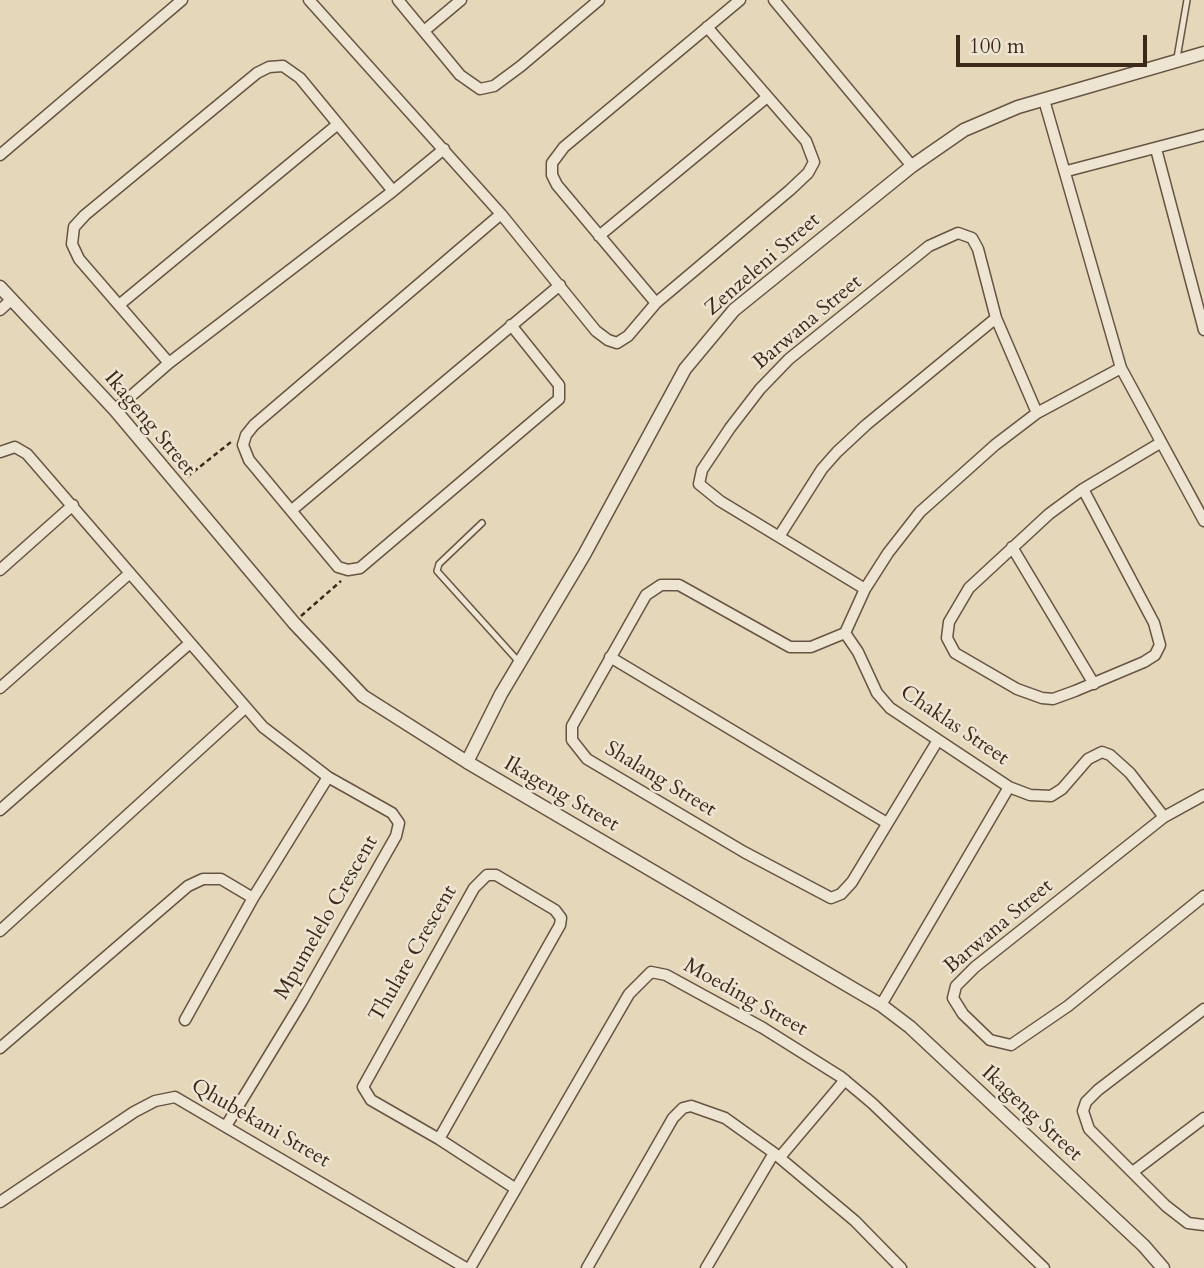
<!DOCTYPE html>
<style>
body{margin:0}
#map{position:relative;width:1204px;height:1268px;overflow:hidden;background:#e4d7ba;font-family:Cardo,serif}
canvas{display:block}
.scale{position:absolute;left:956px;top:35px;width:191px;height:32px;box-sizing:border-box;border:4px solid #3d291a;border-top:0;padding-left:9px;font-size:21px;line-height:24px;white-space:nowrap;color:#3d291a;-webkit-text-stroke:5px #ede5d2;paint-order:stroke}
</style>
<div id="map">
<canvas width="1204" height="1268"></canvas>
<div class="scale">100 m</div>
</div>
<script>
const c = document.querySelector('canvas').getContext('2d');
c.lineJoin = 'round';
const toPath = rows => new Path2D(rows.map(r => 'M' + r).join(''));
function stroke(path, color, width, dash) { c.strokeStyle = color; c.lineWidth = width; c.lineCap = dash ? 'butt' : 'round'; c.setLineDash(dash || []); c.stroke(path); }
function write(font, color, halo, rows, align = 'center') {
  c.font = font + ' Cardo,serif'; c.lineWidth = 5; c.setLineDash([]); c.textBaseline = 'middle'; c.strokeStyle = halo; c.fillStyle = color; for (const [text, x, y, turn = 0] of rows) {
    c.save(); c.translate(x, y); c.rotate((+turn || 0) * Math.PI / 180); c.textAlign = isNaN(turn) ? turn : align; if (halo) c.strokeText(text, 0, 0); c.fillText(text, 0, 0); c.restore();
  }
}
const service = toPath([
 [1177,58,1187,0],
 [482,523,439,564,437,571,519,662]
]);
const minor = toPath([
 [309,0,501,214,596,331,608,340,617,343,628,336,656,303,790,190,808,173,814,162,806,141,707,27],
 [398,0,460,75,480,89,494,86,521,66,599,0],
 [774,0,912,166],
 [424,31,461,0],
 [1044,100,1121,368,1204,521],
 [1156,149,1204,330],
 [0,155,182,0],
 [1067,171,1204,135],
 [393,191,300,78,283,66,269,67,257,73,85,215,74,227,72,244,79,259,169,363,393,191,444,149],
 [501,214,254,425,246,435,243,445,249,460,338,567,348,570,360,568,559,399,559,385,511,325],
 [599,236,766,98],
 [656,303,557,185,552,175,552,163,564,147,740,0],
 [119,305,338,124],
 [0,310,11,300],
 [115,410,169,363],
 [0,452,15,447,27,454,263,727,328,777,392,813,399,823,396,836,301,1003,226,1126],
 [1083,489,1154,623,1160,645,1155,655,1144,662,1075,691,1053,699,1042,698,1017,689,955,653,947,638,949,622,969,588,1049,514,1083,489,1160,443],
 [292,510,560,285],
 [780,535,822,469,837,452,866,425,996,318],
 [1012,547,1094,684],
 [0,570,73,505],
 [865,589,720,501,699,484,702,470,730,428,760,389,789,359,929,246,958,233,972,238,978,249,996,318,1037,413],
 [845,633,811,647,790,647,679,585,661,585,646,595,572,726,572,740,587,759,744,852,831,898,841,894,852,882,938,740],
 [845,633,858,652,877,693,890,708,1009,787,1030,795,1051,796,1062,789,1088,759,1102,752,1110,755,1130,773,1164,817],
 [845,633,865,589,888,553,920,512,995,445,1037,413,1121,368],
 [610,657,887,823],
 [0,688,130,573],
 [1204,795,1164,817,975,967,956,986,953,998,963,1014,990,1040,1011,1045,1068,1006,1204,896],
 [0,810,190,643],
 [0,931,245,708],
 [881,1005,1009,787],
 [1204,1009,1098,1090,1086,1102,1083,1111,1089,1129,1166,1206,1188,1223,1204,1225],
 [185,1020,253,898,328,777],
 [0,1048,188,886,203,879,221,879,253,898],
 [439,1139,560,925,561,918,555,910,496,875,487,875,474,888,363,1087,371,1100,439,1139,516,1189],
 [780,1157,845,1080],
 [1134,1171,1204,1118],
 [0,1202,134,1112,155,1101,175,1097,466,1268],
 [470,1268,629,994,651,972,666,975,763,1028,841,1077,872,1103,1044,1268],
 [587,1268,673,1118,683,1108,691,1106,725,1118,774,1153,855,1221,901,1268],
 [706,1268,774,1153]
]);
const tertiary = toPath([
 [0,287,115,410,294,623,363,696,467,762,881,1005,910,1027,1144,1246,1163,1268],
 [467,762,501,694,584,555,685,369,734,310,912,166,964,130,1018,107,1204,53]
]);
stroke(service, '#675442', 8);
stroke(minor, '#675442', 13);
stroke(tertiary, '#675442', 15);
stroke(toPath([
 [187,477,231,442],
 [301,616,341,581]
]), '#3d291a', 2.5, [5, 3.5]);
stroke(service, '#ede5d2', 5);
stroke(minor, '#ede5d2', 10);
stroke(tertiary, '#ede5d2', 12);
write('21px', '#3d291a', '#ede5d2', [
 ["Zenzeleni Street",763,265,-41],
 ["Barwana Street",808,323,-40],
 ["Ikageng Street",149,424,50],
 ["Chaklas Street",954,726,34],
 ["Shalang Street",660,780,31],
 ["Ikageng Street",561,795,30],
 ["Mpumelelo Crescent",327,918,-60],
 ["Barwana Street",999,927,-40],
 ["Thulare Crescent",414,954,-60],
 ["Moeding Street",745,998,29],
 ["Ikageng Street",1031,1114,43],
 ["Qhubekani Street",260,1124,30]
]);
</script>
